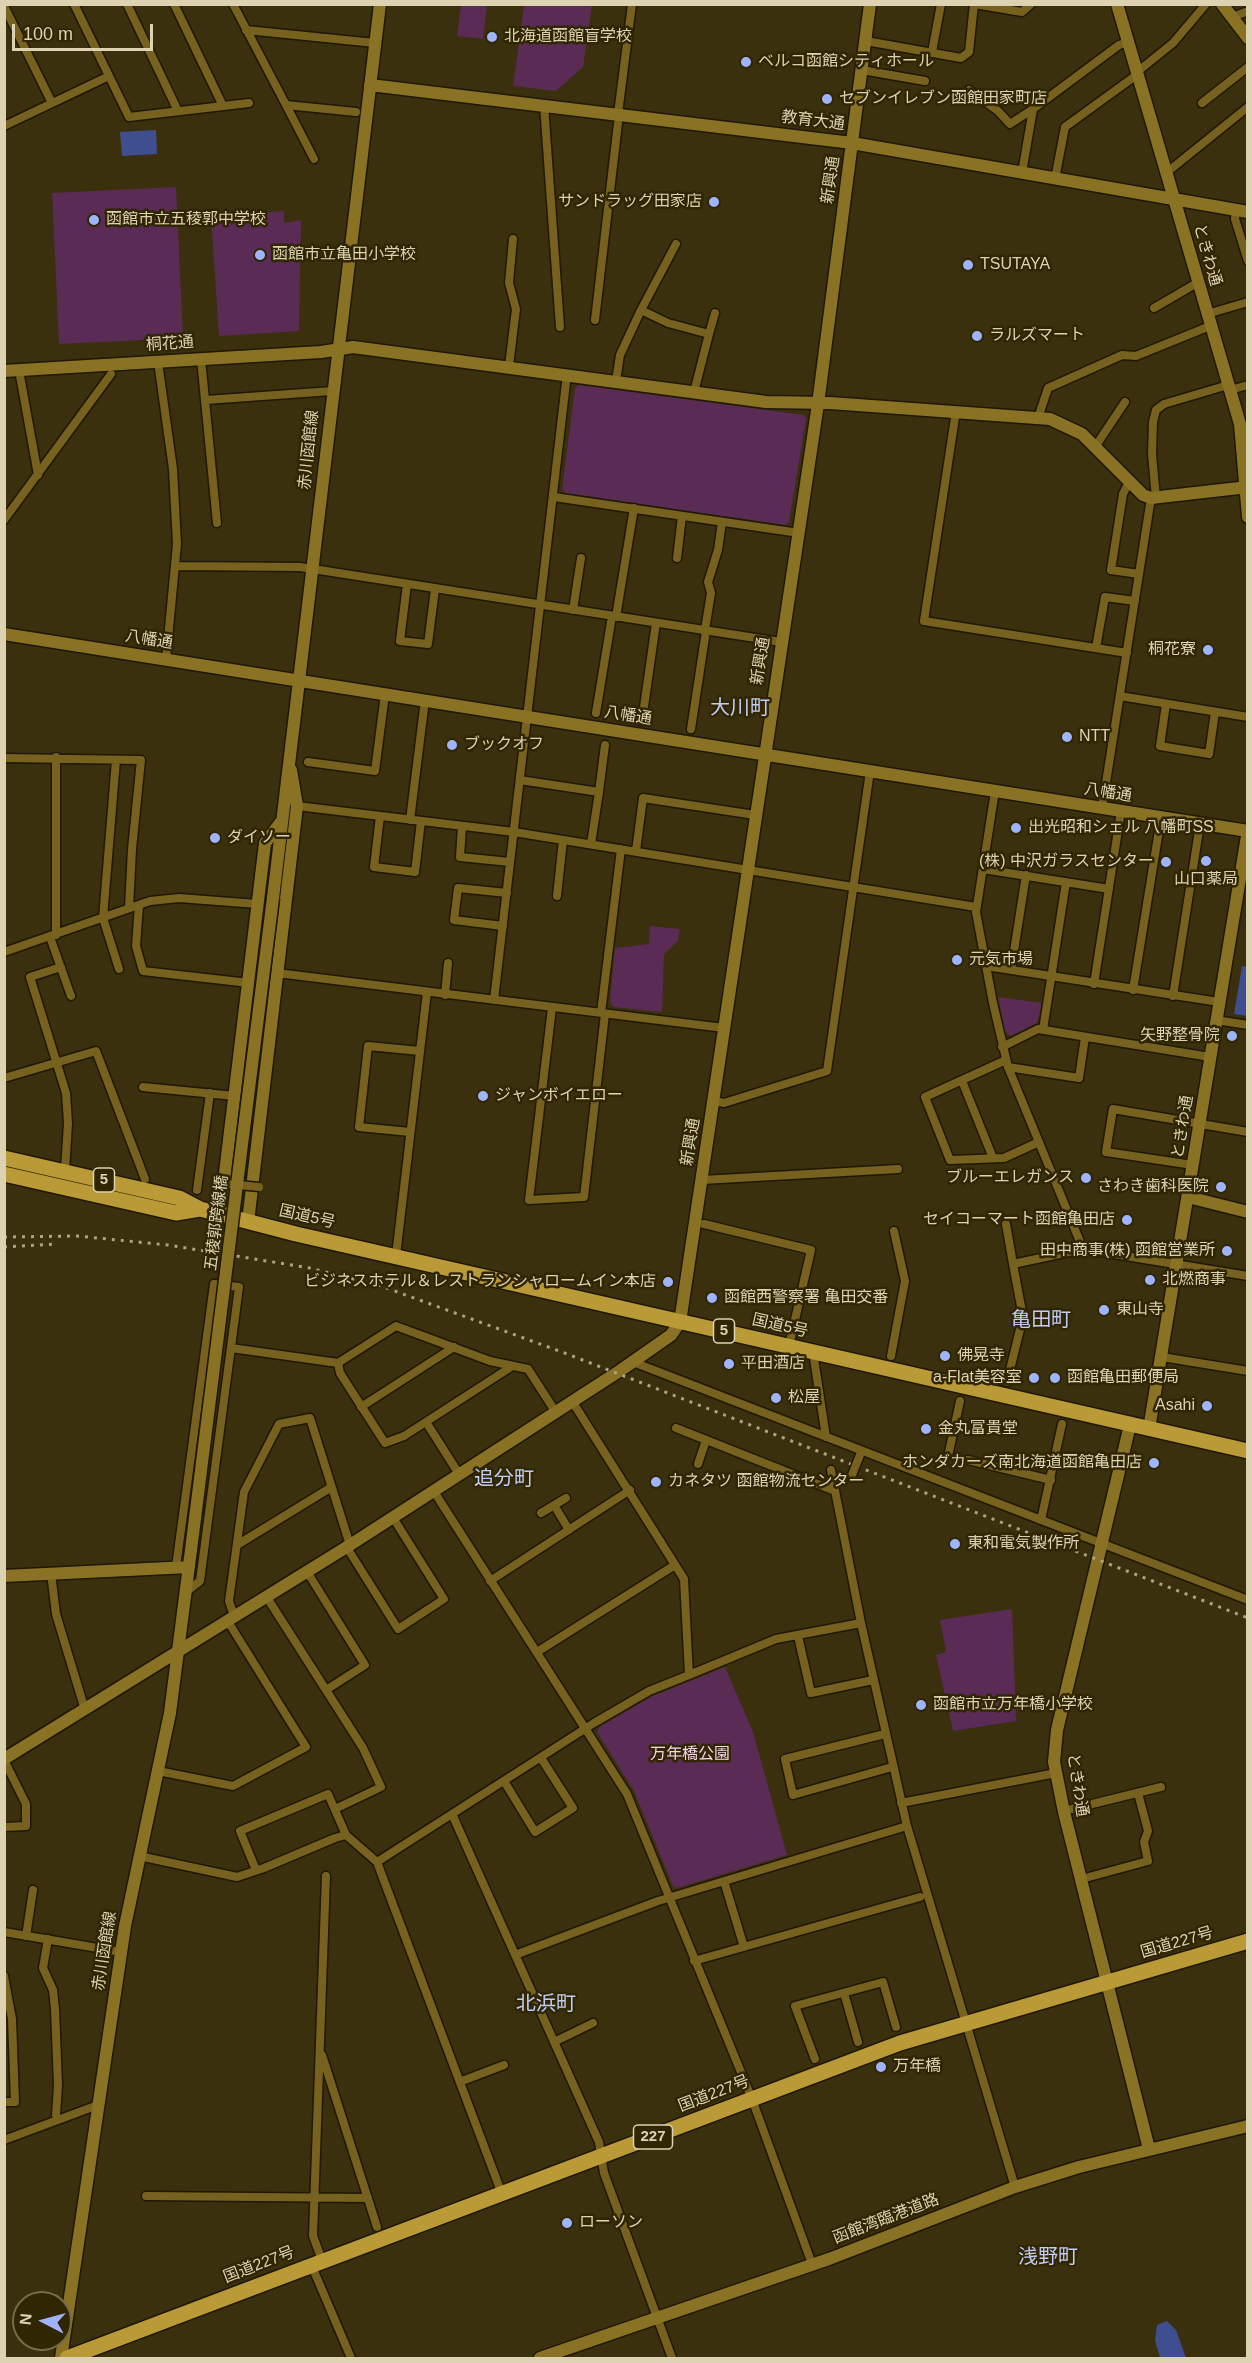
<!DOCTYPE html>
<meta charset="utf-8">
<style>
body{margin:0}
#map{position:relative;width:1252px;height:2363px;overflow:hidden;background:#3b300d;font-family:Helvetica,sans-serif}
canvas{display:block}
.frame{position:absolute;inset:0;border:6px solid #ddd2b2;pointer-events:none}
.north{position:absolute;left:12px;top:2291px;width:60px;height:60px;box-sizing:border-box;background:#312602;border:2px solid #766b48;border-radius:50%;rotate:276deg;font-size:16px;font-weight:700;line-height:24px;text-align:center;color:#ddd2b2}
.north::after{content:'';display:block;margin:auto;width:21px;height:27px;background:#9eb4fd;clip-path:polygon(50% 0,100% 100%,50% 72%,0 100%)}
.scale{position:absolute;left:12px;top:24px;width:141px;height:27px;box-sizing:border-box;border:3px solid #ddd2b2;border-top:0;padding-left:8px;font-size:18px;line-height:21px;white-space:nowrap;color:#ddd2b2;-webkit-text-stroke:4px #312602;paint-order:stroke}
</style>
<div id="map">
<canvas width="1252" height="2363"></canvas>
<div class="frame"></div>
<div class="north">N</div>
<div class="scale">100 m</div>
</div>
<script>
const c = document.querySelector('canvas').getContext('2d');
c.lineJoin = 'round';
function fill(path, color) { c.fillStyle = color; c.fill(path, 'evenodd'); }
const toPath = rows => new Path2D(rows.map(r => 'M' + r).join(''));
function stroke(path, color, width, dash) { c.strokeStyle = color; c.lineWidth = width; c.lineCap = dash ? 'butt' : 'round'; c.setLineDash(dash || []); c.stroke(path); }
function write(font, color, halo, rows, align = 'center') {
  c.font = font + ' Helvetica,"Noto Sans JP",sans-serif'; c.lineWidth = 5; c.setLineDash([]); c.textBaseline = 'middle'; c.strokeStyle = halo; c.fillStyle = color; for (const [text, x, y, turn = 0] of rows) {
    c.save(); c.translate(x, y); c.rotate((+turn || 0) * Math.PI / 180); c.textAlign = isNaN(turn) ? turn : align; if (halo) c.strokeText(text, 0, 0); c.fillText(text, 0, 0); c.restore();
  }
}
fill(toPath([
 [461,5,487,5,483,39,457,36],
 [524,5,592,5,583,67,556,91,513,86],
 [176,187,183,338,59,344,52,193],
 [284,211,284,223,301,220,299,331,219,336,211,216],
 [579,385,804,415,806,419,789,522,785,525,566,493,562,489,575,388],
 [650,926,680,929,678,941,664,954,662,1012,613,1007,610,1001,615,948,649,944],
 [998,997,1042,1003,1037,1023,1011,1036,1005,1032],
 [1012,1609,1016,1721,953,1731,936,1655,946,1652,940,1620],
 [725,1667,753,1732,787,1855,677,1888,673,1886,634,1791,597,1732,599,1727,653,1696]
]), '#592b55');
fill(toPath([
 [156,130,157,154,122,156,120,132],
 [1242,966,1247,967,1247,1016,1234,1014],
 [1167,2321,1176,2330,1186,2358,1160,2358,1155,2340,1157,2325]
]), '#3f4e8e');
const street = toPath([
 [74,4,129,117,249,103],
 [127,4,178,111],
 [174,4,223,106],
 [233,4,286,105,356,112],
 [975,4,1022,12,1031,4],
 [4,6,52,103],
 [1233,17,1248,11],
 [246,30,375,43],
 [866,41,961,58,969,52,974,4],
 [932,52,941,4],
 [862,70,925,81],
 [1137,72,1173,43,1206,4],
 [969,90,998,111,1010,124,1033,109],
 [1202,103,1248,67],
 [286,105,314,159],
 [544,105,560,327],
 [618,114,632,4],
 [4,126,109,76],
 [1022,173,1033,109,1119,45,1128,42],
 [1166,173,1248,107],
 [1055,179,1065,127,1138,74],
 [1236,210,1235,219,1248,261],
 [1154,308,1197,283],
 [641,310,676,244],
 [1207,314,1248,302],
 [595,320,618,123],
 [709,334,715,313],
 [201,359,217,523],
 [158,362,173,469,177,544,166,660],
 [509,366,516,309,509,283,513,239],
 [19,370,38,475],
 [616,381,620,355,641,310,668,323,709,334,694,392],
 [1230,390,1248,385],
 [206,400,332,391],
 [956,411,924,621,1127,653],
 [1038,418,1048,388,1122,355,1136,356,1210,326],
 [1095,447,1125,402],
 [1129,482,1123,494,1111,570,1139,574],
 [554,497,799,533],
 [1156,498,1152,454,1153,422,1156,410,1164,404,1228,385],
 [4,520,111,374],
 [677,558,682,516],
 [177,566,300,567,781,642],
 [407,584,400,641,428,644,435,589],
 [573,610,581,558],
 [616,617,634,508],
 [705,630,711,593,708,582,718,550,722,522],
 [1096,648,1105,597,1135,601],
 [1120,696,1248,717],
 [1166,704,1160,746,1209,754,1215,712],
 [596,713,612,616],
 [642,721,656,623],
 [691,729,706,631],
 [4,758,141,760,132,849,129,908],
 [116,760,103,918,119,969],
 [308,762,375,771,385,694],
 [520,780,599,792,591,844],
 [995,791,976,912,993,1003,1008,1067,1083,1249],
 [599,792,605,745],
 [297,806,514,832,976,907],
 [1102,808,1151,498],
 [380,816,374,867,415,872,421,821],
 [410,820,425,700],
 [462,826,460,857,510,862],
 [636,851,643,798,755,815],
 [983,869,1109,889],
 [557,896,563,840],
 [139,905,136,946,143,971,249,983],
 [503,926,454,920,458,888,507,893],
 [56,935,56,757],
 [50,937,71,996],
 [4,952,150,901,179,898,257,904],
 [986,966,1219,1002],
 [61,967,30,977,66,1093,68,1123,65,1171],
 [1011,970,1026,875],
 [277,973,724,1028],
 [1094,984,1121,811],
 [1133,990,1161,818],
 [445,995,448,963],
 [1173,996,1200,824],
 [494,1000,567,374],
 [552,1008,529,1200,584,1197,605,1014],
 [601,1013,621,849],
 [1216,1020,1248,1025],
 [1043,1030,1066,882],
 [1002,1047,1038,1029,1210,1057],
 [1006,1060,925,1097,950,1160,1004,1158,1039,1142],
 [1008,1067,1079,1078,1085,1037],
 [4,1078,96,1051,145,1179],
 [962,1081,993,1158],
 [143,1087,235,1096],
 [714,1101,724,1103,827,1071,870,771],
 [410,1132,359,1127,368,1046,420,1051],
 [1193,1165,1106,1152,1113,1109,1248,1132],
 [702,1180,898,1169],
 [197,1190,210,1093],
 [704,1224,811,1250,789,1346],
 [1006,1224,1013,1264],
 [396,1256,427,992],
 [231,1348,338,1363,396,1326,490,1361,528,1369,555,1411],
 [813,1352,826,1437],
 [891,1356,905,1281,894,1231],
 [1162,1357,1248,1371],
 [633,1362,1248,1600],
 [338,1363,340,1373,385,1443,404,1436,511,1367],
 [1007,1382,1023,1317,1013,1264,1083,1249,1248,1276],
 [361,1407,454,1347],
 [426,1422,459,1474],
 [676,1428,835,1491],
 [949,1452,960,1401],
 [968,1460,1051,1480],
 [698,1464,706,1440],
 [831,1470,861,1623,907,1826,1015,2187],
 [433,1490,627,1794,752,2099,812,2264],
 [554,1505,569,1530],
 [541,1513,566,1498],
 [1041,1520,1062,1424],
 [237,1545,330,1488],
 [346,1546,398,1629,444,1599,392,1516],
 [176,1567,214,1284,239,1287,200,1581,186,1592],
 [306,1570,365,1665,326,1690],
 [51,1573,56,1614,85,1710],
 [490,1581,630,1490],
 [266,1596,363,1748,381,1787,335,1809],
 [234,1616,229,1601,244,1492,279,1424,310,1418,350,1545],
 [798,1636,811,1693,873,1680],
 [537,1652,675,1565],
 [689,1675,776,1639,861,1623],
 [885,1734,785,1759,793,1795,892,1767],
 [4,1760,26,1804,26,1826,4,1827],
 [158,1771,233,1786,306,1747,227,1620],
 [504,1781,535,1832,573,1808,541,1758],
 [901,1803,1056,1773],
 [1072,1809,1161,1787],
 [452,1814,599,2142,604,2173,672,2358],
 [346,1835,377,1862,502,2194],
 [139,1856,237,1877,264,1868,335,1838,346,1835,328,1794,240,1831,256,1870],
 [377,1862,594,1723,649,1691,689,1675,684,1579,572,1401],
 [1089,1877,1148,1861,1144,1842,1148,1831,1138,1793],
 [724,1881,744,1947],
 [4,1932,121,1952],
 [26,1936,33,1890],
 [48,1939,43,1968,53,1990,55,2009,58,2085,56,2115],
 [515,1955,658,1901,907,1826],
 [694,1961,920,1897],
 [4,1976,12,2019,15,2102,4,2102],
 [844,1993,858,2042],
 [554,2042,593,2023],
 [322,2055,377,2227],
 [815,2059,795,2006,883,1982,896,2027],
 [462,2081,504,2065],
 [4,2140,98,2105],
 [146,2196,368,2198],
 [322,2260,313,2236,326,1876],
 [311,2264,351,2358]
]);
const secondary = toPath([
 [1117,4,1240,424,1248,517],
 [1222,4,1248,38],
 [370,85,852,143,1248,212],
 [4,371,321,352,353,347,766,402,830,403,1050,419,1082,434,1143,495,1151,498,1248,487],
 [4,634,1248,831],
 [273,898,380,4],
 [1188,1197,1248,1212],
 [220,1214,265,843,281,822],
 [248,1222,297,806,291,770],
 [1130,1425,1057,1730,1054,1762,1064,1812,1149,2149],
 [1149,1429,1248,830],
 [4,1576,189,1567],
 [4,1759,350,1545,621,1370,671,1335,680,1322,818,404,870,4],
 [61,2358,125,1926,170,1713,191,1550],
 [540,2358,829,2259,1015,2187,1079,2167,1248,2126]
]);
const highway = toPath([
 [4,1158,179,1198,200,1209,296,1234,1248,1451],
 [4,1174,176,1213,200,1209],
 [67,2358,900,2043,1248,1941]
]);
stroke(street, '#1f1805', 11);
stroke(secondary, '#1f1805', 15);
stroke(highway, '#1f1805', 18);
stroke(street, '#76611e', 8);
stroke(secondary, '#8a7225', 12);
stroke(highway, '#b99a36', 15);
stroke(toPath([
 [4,1237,77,1236,168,1245,310,1268,381,1286,562,1352,1248,1618],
 [4,1247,57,1244]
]), '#ada281', 3, [3, 6]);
const streetBridge = toPath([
 [218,1183,259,1187],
 [852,1475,860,1455]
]);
const secondaryBridge = toPath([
 [191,1550,273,898]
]);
stroke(streetBridge, '#1f1805', 11, []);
stroke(secondaryBridge, '#1f1805', 15, []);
stroke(streetBridge, '#76611e', 8);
stroke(secondaryBridge, '#8a7225', 12);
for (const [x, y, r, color] of [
 [492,37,6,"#9eb4fd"],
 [746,62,6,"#9eb4fd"],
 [827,99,6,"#9eb4fd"],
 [714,202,6,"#9eb4fd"],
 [94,220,6,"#9eb4fd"],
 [260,255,6,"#9eb4fd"],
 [968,265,6,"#9eb4fd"],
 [977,336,6,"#9eb4fd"],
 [1208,650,6,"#9eb4fd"],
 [1067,737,6,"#9eb4fd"],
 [452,745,6,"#9eb4fd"],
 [1016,828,6,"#9eb4fd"],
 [215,838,6,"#9eb4fd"],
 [1206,861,6,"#9eb4fd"],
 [1166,862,6,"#9eb4fd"],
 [957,960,6,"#9eb4fd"],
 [1232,1036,6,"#9eb4fd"],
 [483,1096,6,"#9eb4fd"],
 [1086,1178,6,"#9eb4fd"],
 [1221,1187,6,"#9eb4fd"],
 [1127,1220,6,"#9eb4fd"],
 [1227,1251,6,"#9eb4fd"],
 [1150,1280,6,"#9eb4fd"],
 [668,1282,6,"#9eb4fd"],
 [712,1298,6,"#9eb4fd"],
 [1104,1310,6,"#9eb4fd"],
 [945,1356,6,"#9eb4fd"],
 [729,1364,6,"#9eb4fd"],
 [1034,1378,6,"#9eb4fd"],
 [1055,1378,6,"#9eb4fd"],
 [776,1398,6,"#9eb4fd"],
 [1207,1406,6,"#9eb4fd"],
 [926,1429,6,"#9eb4fd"],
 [1154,1463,6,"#9eb4fd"],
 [656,1482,6,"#9eb4fd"],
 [955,1544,6,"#9eb4fd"],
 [921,1705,6,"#9eb4fd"],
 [881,2067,6,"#9eb4fd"],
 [567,2223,6,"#9eb4fd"]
]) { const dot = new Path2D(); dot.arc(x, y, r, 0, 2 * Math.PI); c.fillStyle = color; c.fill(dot); stroke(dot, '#312602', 2); }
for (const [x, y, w] of [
 [104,1180,21],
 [724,1331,21],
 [653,2137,39]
]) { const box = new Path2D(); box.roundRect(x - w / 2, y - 12, w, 24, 4.5); c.fillStyle = '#312602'; c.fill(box); stroke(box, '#ddd2b2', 1.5); }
write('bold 15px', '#ddd2b2', null, [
 ["5",104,1180],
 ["5",724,1331],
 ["227",653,2137]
]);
write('16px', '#ddd2b2', '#312602', [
 ["北海道函館盲学校",504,37],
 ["ベルコ函館シティホール",758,62],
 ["セブンイレブン函館田家町店",839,99],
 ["サンドラッグ田家店",702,202,"right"],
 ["函館市立五稜郭中学校",106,220],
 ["函館市立亀田小学校",272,255],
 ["TSUTAYA",980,265],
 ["ラルズマート",989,336],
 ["桐花寮",1196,650,"right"],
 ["NTT",1079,737],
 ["ブックオフ",464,745],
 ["出光昭和シェル 八幡町SS",1028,828],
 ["ダイソー",227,838],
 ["(株) 中沢ガラスセンター",1154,862,"right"],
 ["山口薬局",1206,880,"center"],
 ["元気市場",969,960],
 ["矢野整骨院",1220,1036,"right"],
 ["ジャンボイエロー",495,1096],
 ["ブルーエレガンス",1074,1178,"right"],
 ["さわき歯科医院",1209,1187,"right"],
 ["セイコーマート函館亀田店",1115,1220,"right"],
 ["田中商事(株) 函館営業所",1215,1251,"right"],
 ["北燃商事",1162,1280],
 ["ビジネスホテル＆レストランシャロームイン本店",656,1282,"right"],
 ["函館西警察署 亀田交番",724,1298],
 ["東山寺",1116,1310],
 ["佛晃寺",957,1356],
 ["平田酒店",741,1364],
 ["a-Flat美容室",1022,1378,"right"],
 ["函館亀田郵便局",1067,1378],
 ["松屋",788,1398],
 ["Asahi",1195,1406,"right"],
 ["金丸富貴堂",938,1429],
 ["ホンダカーズ南北海道函館亀田店",1142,1463,"right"],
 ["カネタツ 函館物流センター",668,1482],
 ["東和電気製作所",967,1544],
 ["函館市立万年橋小学校",933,1705],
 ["万年橋",893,2067],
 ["ローソン",579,2223]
], 'left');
write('16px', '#ddd2b2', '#312602', [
 ["教育大通",813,121,7],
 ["新興通",831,180,-82],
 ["ときわ通",1207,255,74],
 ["桐花通",170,344,-4],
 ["赤川函館線",309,450,-84],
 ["八幡通",149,640,9],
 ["新興通",761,661,-81],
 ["八幡通",628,716,9],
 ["八幡通",1108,793,9],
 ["ときわ通",1183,1127,-81],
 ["新興通",691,1142,-81],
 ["国道5号",307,1217,13],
 ["五稜郭跨線橋",217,1223,-83],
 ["国道5号",780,1326,13],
 ["ときわ通",1077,1785,81],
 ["国道227号",1177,1943,-16],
 ["赤川函館線",105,1951,-81],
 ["国道227号",714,2094,-21],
 ["函館湾臨港道路",886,2219,-21],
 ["国道227号",259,2265,-21]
]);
write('16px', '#f5d2ef', '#312602', [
 ["万年橋公園",690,1755]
]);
write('20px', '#c0cdf7', '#312602', [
 ["大川町",740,708],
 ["亀田町",1041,1320],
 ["追分町",504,1479],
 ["北浜町",546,2004],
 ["浅野町",1048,2257]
]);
</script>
